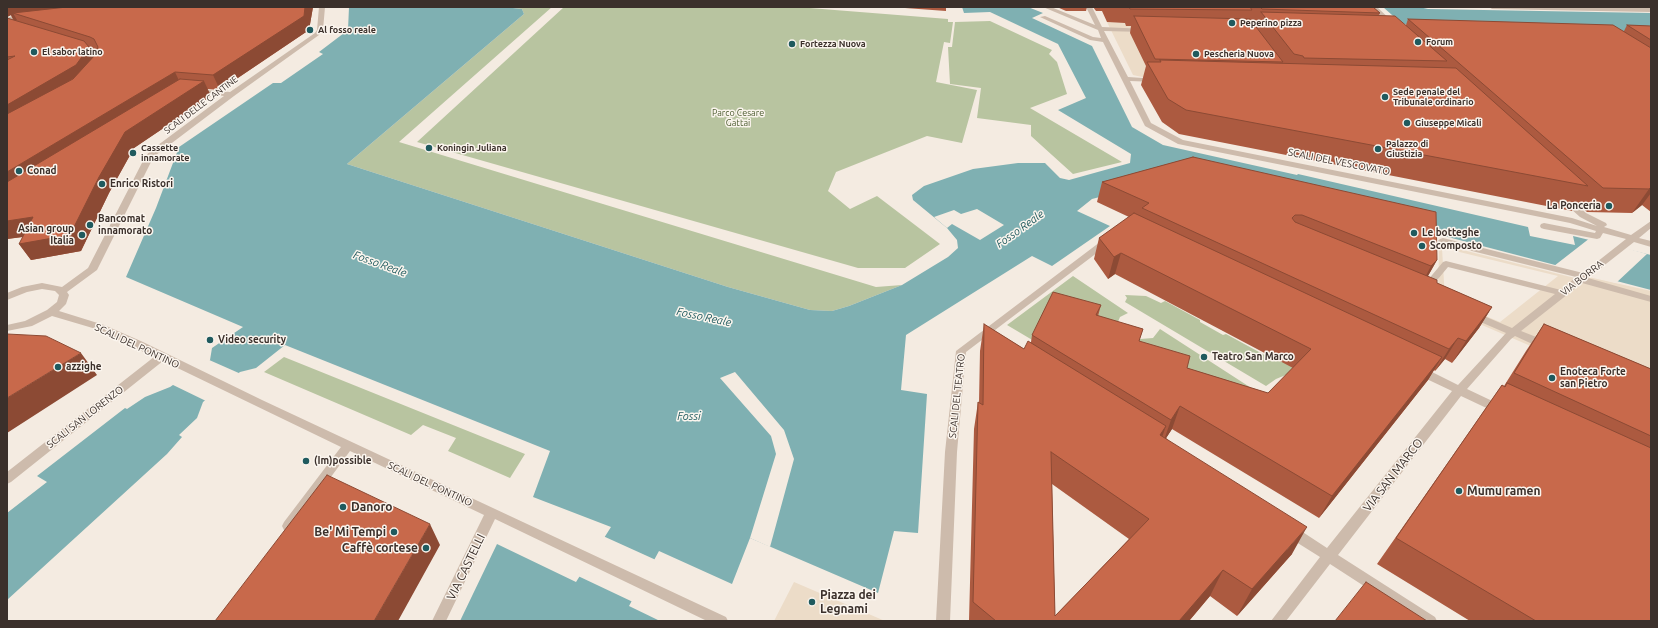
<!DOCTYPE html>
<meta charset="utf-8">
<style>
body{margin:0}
#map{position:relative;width:1658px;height:628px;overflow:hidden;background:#f4ebe1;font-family:Ubuntu,sans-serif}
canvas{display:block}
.frame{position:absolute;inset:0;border:8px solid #3b302b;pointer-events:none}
</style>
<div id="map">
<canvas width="1658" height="628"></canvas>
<div class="frame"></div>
</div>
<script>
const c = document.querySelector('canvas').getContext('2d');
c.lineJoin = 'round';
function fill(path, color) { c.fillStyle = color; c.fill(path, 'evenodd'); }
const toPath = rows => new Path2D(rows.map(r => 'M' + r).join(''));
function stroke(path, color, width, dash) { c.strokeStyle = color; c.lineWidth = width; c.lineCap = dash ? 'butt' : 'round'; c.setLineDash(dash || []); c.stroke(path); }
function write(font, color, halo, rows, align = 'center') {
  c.font = font + ' Ubuntu,sans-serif'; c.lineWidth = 3; c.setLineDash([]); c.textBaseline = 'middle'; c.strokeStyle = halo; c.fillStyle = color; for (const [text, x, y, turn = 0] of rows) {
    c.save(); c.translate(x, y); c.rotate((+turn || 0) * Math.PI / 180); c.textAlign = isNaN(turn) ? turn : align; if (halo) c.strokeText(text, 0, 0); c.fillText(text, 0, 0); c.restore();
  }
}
fill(toPath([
 [504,7,552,7,399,142,876,287,902,285,849,306,832,311,810,310,728,287,347,164,524,14,522,9],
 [564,7,797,7,948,19,948,22,953,22,950,43,944,42,936,82,977,90,962,143,927,136,836,172,828,191,850,209,877,196,940,244,905,268,858,268,417,142],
 [990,21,1052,50,1049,54,1057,62,1067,94,1030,108,1122,162,1073,174,1031,136,1031,125,977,118,981,88,950,84,948,47,952,47,955,22],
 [1073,276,1128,313,1120,317,1117,324,1140,339,1153,338,1160,329,1259,393,1034,341,1007,325],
 [1125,295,1146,296,1161,303,1165,301,1200,320,1200,322,1223,335,1226,334,1270,358,1289,356,1303,364,1293,372,1276,379,1266,386,1125,302,1127,298],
 [284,357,525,454,510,478,448,451,456,438,423,425,411,435,264,372]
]), '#b8c4a0');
fill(toPath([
 [1107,22,1247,26,1147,78,1133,75],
 [1439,244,1579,279,1584,276,1651,291,1651,398,1438,306],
 [1442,248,1443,248,1558,276,1500,322,1445,299],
 [794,582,885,621,774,621]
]), '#ecdcc8');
fill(toPath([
 [349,7,504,7,522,9,524,14,347,164,728,287,810,310,832,311,849,306,902,285,948,257,958,248,957,240,947,228,913,200,912,195,924,186,973,169,1018,163,1045,163,1060,178,1069,180,1130,163,1131,154,1058,110,1086,98,1058,44,990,12,964,13,962,7,1028,7,1043,13,1032,18,1092,46,1132,127,1163,145,1297,175,1298,174,1528,227,1530,236,1575,245,1573,236,1651,255,1651,290,1444,236,1184,175,1092,199,1077,211,1110,226,1052,266,1032,256,906,335,901,390,927,394,918,533,894,531,878,593,750,538,732,584,659,551,629,606,660,621,460,621,497,544,576,582,611,527,533,497,550,451,285,345,256,368,240,372,203,402,197,418,179,435,182,437,167,454,7,600,7,513,47,482,37,476,125,408,127,409,145,397,170,387,210,360,212,348,243,327,126,277,156,208,179,147,273,83,281,83,323,54,319,52,348,30],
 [1383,7,1419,7,1428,9,1651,13,1651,36,1411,26,1401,23]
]), '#7fb0b2');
fill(toPath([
 [977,209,1004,225,980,240,952,224,947,228,934,217,954,210,961,214],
 [1590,238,1647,254,1616,283,1554,266],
 [207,359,241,374,206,401,171,384],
 [735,372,784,430,794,459,770,547,750,538,776,454,771,436,720,378],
 [603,536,656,560,633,602,578,576]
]), '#f4ebe1');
fill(toPath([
 [35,7,44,7,7,22,7,18,35,7],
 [319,7,325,7,323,30,319,35,234,96,156,155,152,160,97,270,67,292,69,295,66,304,59,311,104,325,143,342,262,400,726,617,728,621,707,621,495,519,446,621,432,621,484,515,350,451,292,530,288,531,284,530,282,526,284,522,341,447,163,361,11,482,7,484,7,472,154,357,96,329,52,316,32,326,7,331,7,325,25,321,47,310,57,302,59,295,55,291,42,289,27,292,7,300,7,293,22,287,42,283,62,287,88,268,145,157,150,151,224,96,196,93,192,91,193,89,230,92,315,33,317,30,319,7],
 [1043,7,1051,7,1095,25,1086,7,1092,7,1102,27,1146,29,1147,30,1144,32,1104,31,1128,77,1158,79,1158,81,1156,82,1130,81,1151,123,1183,140,1572,218,1597,226,1580,217,1561,200,1560,198,1564,195,1567,196,1586,213,1606,223,1607,225,1604,227,1631,235,1651,221,1651,228,1639,238,1651,241,1651,247,1634,242,1588,278,1651,296,1651,302,1582,283,1521,331,1549,342,1550,345,1549,348,1541,348,1515,336,1511,339,1467,389,1505,407,1507,410,1505,413,1501,414,1497,413,1461,396,1338,555,1435,617,1437,621,1418,621,1330,564,1286,621,1271,621,1320,557,1285,535,1284,531,1285,527,1290,526,1295,527,1327,548,1452,391,1414,373,1413,370,1414,367,1422,367,1458,385,1506,333,1469,317,1468,315,1469,313,1477,313,1512,328,1555,294,1448,267,1428,291,1422,291,1420,289,1422,287,1443,262,1446,261,1561,290,1576,277,1440,243,1438,241,1440,239,1443,238,1583,273,1626,239,1603,233,1600,238,1597,239,1544,229,1541,228,1540,226,1541,224,1544,223,1595,233,1596,231,1570,223,1178,144,1145,126,1103,42,1090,40,1040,17,1045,16,1093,37,1101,38,1098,30,1043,7],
 [1370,7,1377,7,1394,23,1394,25,1390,25,1370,7],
 [1489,7,1651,8,1651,12,1492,9,1489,7],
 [1107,238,1110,239,1112,241,1110,243,966,352,957,452,950,621,936,621,945,452,956,351,1104,239,1107,238]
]), '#cdbbac');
fill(toPath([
 [7,7,313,7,309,30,220,90,207,89,211,96,134,148,109,193,81,251,31,260,19,244,23,237,7,239,7,18,14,21,11,15,7,17],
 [90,48,97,50,94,56],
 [906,7,946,7,946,11,905,8],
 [1057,7,1087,7,1086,11,1066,11],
 [1093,7,1373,7,1380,13,1379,15,1406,25,1408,19,1624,31,1627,25,1651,26,1651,212,1642,205,1632,213,1587,212,1577,203,1572,211,1179,134,1162,122,1141,85,1146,66,1130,33,1131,26,1126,26,1125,23,1107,22,1102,11,1096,11],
 [1193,157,1437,260,1428,276,1437,283,1492,307,1479,328,1452,363,1445,359,1435,371,1434,370,1428,380,1319,518,1172,429,1166,438,1292,554,1237,616,1210,596,1189,621,969,621,974,429,978,402,979,403,980,351,984,324,1024,349,1031,342,1032,335,1101,305,1098,316,1143,329,1139,341,1187,368,1268,393,1293,368,1115,274,1108,279,1094,259,1099,238,1129,217,1097,202,1102,182],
 [1052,484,1129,539,1055,616],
 [1544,324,1651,369,1651,621,1470,621,1377,564,1502,385,1504,386,1526,351]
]), '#ac5a40');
fill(toPath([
 [7,7,133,7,13,13,17,20,14,21,11,15,7,17],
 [305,7,313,7,309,30,220,90,213,75],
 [89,47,97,61,7,126,7,105],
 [175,72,182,87,7,194,7,172],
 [204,81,211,96,134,148,109,193,81,251,31,260,19,244,125,132],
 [1651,187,1651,193,1642,205,1632,213,1649,189],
 [33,217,44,234,7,239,7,221],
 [1121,253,1115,274,1108,279,1114,257],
 [1437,260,1425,281,1420,287,1431,266],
 [1492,307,1479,328,1452,363,1466,341],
 [1458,338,1445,359,1435,371,1449,349],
 [81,353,97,375,7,433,7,398],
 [1442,357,1428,380,1319,518,1332,496],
 [1180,406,1172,429,1163,443,1171,420],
 [1166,426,1156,454,1160,435],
 [430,524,440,545,398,621,374,621],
 [1307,527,1292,554,1237,616,1252,589],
 [1223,570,1210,596,1189,621,1179,621]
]), '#8c4a34');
const building = toPath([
 [67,7,305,7,304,16,213,75,175,72,7,172,7,114,73,79,95,55,98,47,94,39,90,37,13,13,67,7],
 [1129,7,1250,7,1252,10,1130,9,1129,7],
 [1260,7,1373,7,1380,13,1262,9,1260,7],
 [1261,12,1395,16,1447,61,1304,58,1303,56,1294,54,1261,12],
 [1134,16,1250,19,1283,62,1155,59,1134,16],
 [7,18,84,41,89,47,76,65,7,105,7,60,15,56,7,57,7,18],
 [1408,19,1613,25,1651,48,1651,187,1649,189,1603,188,1408,19],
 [1627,25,1651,26,1651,40,1627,25],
 [1160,60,1456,68,1588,186,1186,110,1168,99,1147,62,1161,62,1160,60],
 [180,79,204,81,125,132,99,177,70,235,19,244,33,217,7,221,7,182,180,79],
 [1193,157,1436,212,1437,260,1431,266,1302,215,1295,215,1292,218,1295,222,1437,280,1437,283,1492,307,1466,341,1458,338,1449,349,1142,208,1149,203,1102,182,1193,157],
 [1134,213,1442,357,1332,496,1180,406,1171,420,1032,335,1053,292,1101,305,1096,315,1143,329,1139,341,1190,356,1187,368,1268,393,1311,349,1121,253,1114,257,1099,238,1134,213],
 [984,324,1024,349,1028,341,1166,426,1160,435,1307,527,1252,589,1223,570,1179,621,996,621,973,602,978,402,983,405,984,324],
 [1051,452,1149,519,1055,616,1051,452],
 [1544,324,1651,369,1651,436,1514,373,1544,324],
 [7,334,46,336,81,353,7,398,7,334],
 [1507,383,1651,448,1651,621,1536,621,1396,538,1502,385,1505,387,1507,383],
 [327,475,430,524,374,621,215,621,327,475],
 [1366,582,1427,621,1335,621,1366,582]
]);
fill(building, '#c8694b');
stroke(building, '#8c4a34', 1);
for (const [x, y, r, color] of [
 [1232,23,4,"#1f5a5e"],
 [310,30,4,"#1f5a5e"],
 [1418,42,4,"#1f5a5e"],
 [792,44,4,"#1f5a5e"],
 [34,52,4,"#1f5a5e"],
 [1196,54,4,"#1f5a5e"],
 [1385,97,4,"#1f5a5e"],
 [1407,123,4,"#1f5a5e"],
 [429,148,4,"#1f5a5e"],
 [1378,149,4,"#1f5a5e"],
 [133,153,4,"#1f5a5e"],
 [19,171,4,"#1f5a5e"],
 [102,184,4,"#1f5a5e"],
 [1609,206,4,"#1f5a5e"],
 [90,225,4,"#1f5a5e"],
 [1414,233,4,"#1f5a5e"],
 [82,235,4,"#1f5a5e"],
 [1422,246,4,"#1f5a5e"],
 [210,340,4,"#1f5a5e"],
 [1204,357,4,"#1f5a5e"],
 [58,367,4,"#1f5a5e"],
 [1552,378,4,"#1f5a5e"],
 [306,461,4,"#1f5a5e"],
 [1459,491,4,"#1f5a5e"],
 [343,507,4,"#1f5a5e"],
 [394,532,4,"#1f5a5e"],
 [426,548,4,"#1f5a5e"],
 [812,602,4,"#1f5a5e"]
]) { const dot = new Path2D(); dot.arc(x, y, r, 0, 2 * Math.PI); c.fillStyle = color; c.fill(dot); stroke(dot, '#fbf5ee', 1.5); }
write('bold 9px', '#3b302b', '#fbf5ee', [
 ["Peperino pizza",1240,23],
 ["Al fosso reale",318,30],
 ["Forum",1426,42],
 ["Fortezza Nuova",800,44],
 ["El sabor latino",42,52],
 ["Pescheria Nuova",1204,54],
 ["Sede penale del",1393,92],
 ["Tribunale ordinario",1393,102],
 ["Giuseppe Micali",1415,123],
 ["Palazzo di",1386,144],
 ["Giustizia",1386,154],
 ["Cassette",141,148],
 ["innamorate",141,158],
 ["Koningin Juliana",437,148]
], 'left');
write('9px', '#3b302b', '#fbf5ee', [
 ["SCALI DELLE CANTINE",201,105,-37]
]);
write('9px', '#4a5a2e', '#fbf5ee', [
 ["Parco Cesare",738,113],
 ["Gattai",738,123]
]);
write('10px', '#3b302b', '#fbf5ee', [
 ["SCALI DEL VESCOVATO",1339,162,11],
 ["VIA BORRA",1582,278,-38],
 ["SCALI DEL PONTINO",137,346,25],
 ["SCALI DEL TEATRO",957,396,-84],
 ["SCALI SAN LORENZO",85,417,-38],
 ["SCALI DEL PONTINO",430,484,25]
]);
write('bold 10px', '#3b302b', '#fbf5ee', [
 ["Conad",27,171],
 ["Enrico Ristori",110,184],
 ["La Ponceria",1601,206,"right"],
 ["Bancomat",98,219],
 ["innamorato",98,231],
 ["Asian group",74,229,"right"],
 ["Italia",74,241,"right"],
 ["Le botteghe",1422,233],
 ["Scomposto",1430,246],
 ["Video security",218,340],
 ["Teatro San Marco",1212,357],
 ["azzighe",66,367],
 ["Enoteca Forte",1560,372],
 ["san Pietro",1560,384],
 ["(Im)possible",314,461]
], 'left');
write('italic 11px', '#1f5a5e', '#fbf5ee', [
 ["Fosso Reale",1020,229,-36],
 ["Fosso Reale",380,264,20],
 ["Fosso Reale",704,317,12],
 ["Fossi",689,416]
]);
write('12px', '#3b302b', '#fbf5ee', [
 ["VIA SAN MARCO",1393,475,-52],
 ["VIA CASTELLI",466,567,-64]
]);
write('bold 12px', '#3b302b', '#fbf5ee', [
 ["Mumu ramen",1467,491],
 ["Danoro",351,507],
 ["Be' Mi Tempi",386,532,"right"],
 ["Caffè cortese",418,548,"right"],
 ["Piazza dei",820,595],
 ["Legnami",820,609]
], 'left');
</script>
